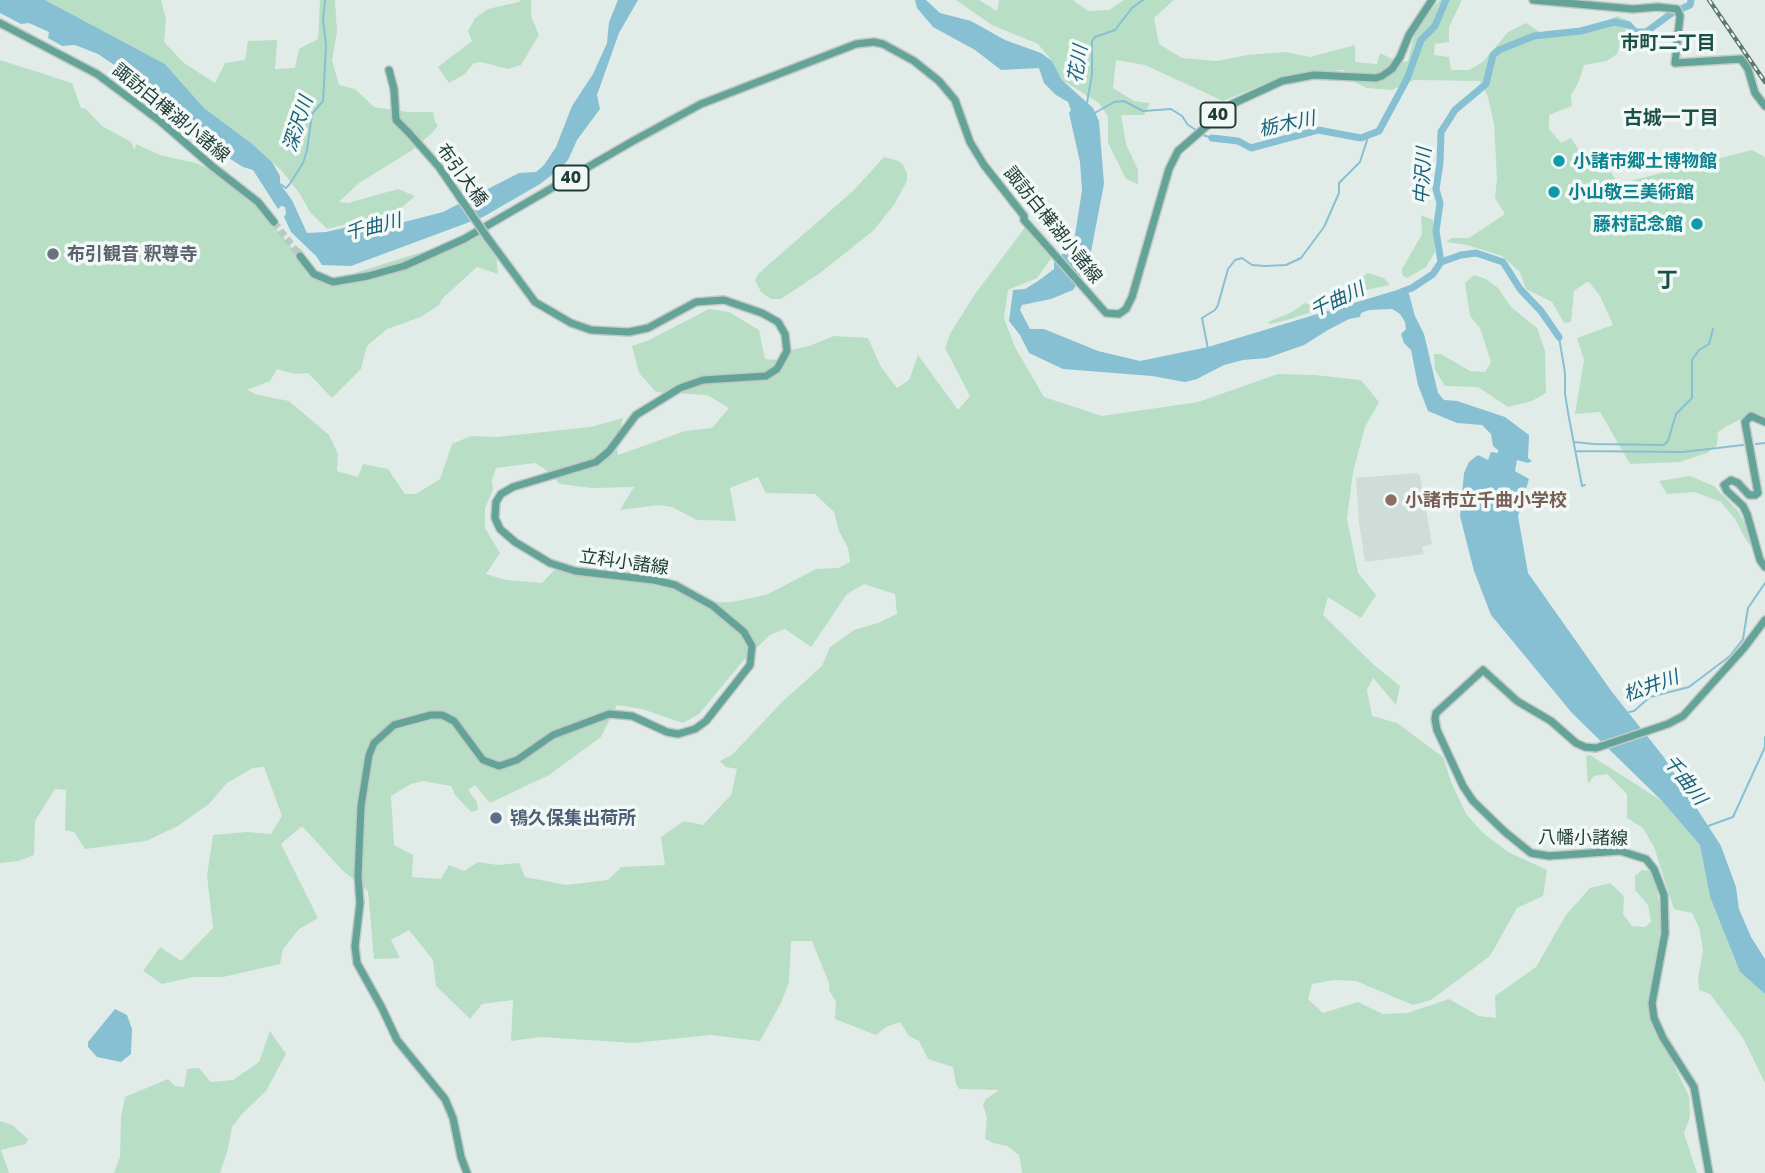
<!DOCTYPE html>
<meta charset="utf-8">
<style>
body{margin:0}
canvas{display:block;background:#e1ece8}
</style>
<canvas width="1765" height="1173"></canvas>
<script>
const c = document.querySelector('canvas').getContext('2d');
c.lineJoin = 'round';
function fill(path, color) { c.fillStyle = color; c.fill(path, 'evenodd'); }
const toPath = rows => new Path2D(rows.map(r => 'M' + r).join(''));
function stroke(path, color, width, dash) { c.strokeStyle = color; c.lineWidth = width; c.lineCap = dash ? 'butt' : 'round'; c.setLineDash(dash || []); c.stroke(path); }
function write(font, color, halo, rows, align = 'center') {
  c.font = font + ' "Golos Text","Noto Sans JP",sans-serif'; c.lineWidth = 7; c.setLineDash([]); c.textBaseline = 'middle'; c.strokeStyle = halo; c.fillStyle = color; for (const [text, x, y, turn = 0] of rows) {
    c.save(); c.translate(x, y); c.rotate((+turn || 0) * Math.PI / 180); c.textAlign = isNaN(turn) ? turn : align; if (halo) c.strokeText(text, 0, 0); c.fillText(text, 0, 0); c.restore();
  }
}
fill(toPath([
 [1417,473,1420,476,1432,544,1422,547,1424,554,1365,562,1359,522,1356,478]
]), '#cfdcd7');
fill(toPath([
 [45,0,161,0,166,19,164,42,184,63,215,83,225,63,245,60,248,41,277,40,275,69,295,68,299,49,318,39,320,0,335,0,337,32,332,60,339,85,355,89,374,107,407,112,433,112,435,122,438,125,433,132,411,151,359,183,339,202,348,203,398,189,415,196,398,211,327,229,310,212,300,194,282,171,251,143,204,108,165,64],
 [520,0,531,0,531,16,539,35,521,65,508,69,481,62,474,63,465,74,449,83,438,67,472,41,468,31,475,18,488,9,519,2],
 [956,0,979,0,997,11,999,0,1073,0,1088,11,1109,10,1124,0,1174,0,1154,18,1159,44,1182,58,1217,61,1247,55,1285,52,1310,57,1355,45,1355,62,1377,64,1380,53,1399,62,1408,61,1415,32,1433,8,1440,0,1462,0,1449,27,1449,42,1435,44,1434,55,1449,57,1451,70,1469,70,1483,62,1508,32,1526,23,1546,36,1580,34,1617,16,1629,21,1617,54,1607,61,1584,65,1579,81,1571,95,1572,106,1549,115,1549,129,1561,143,1571,138,1579,150,1587,153,1592,150,1596,156,1600,154,1618,184,1752,150,1765,157,1765,417,1755,412,1727,426,1718,432,1717,445,1707,453,1680,462,1630,464,1600,412,1575,414,1584,360,1577,338,1613,325,1600,296,1589,282,1585,283,1574,291,1571,322,1564,323,1552,302,1526,289,1520,272,1502,256,1467,245,1446,242,1452,238,1469,238,1505,214,1495,198,1497,178,1494,124,1488,97,1480,81,1414,80,1392,90,1367,88,1354,82,1343,70,1285,75,1223,101,1145,65,1116,60,1113,88,1134,101,1150,103,1144,115,1121,115,1126,144,1138,170,1138,184,1126,179,1108,143,1108,117,1099,103,1062,80,1052,61,1038,44,992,25],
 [0,60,72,83,81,108,86,109,102,126,131,142,135,150,136,144,160,155,196,163,212,170,251,198,293,249,296,247,303,250,300,257,326,282,482,233,496,254,498,274,477,267,442,299,439,305,421,317,387,329,367,346,361,369,332,398,308,373,295,374,277,369,270,381,247,390,258,395,289,401,329,435,338,454,337,471,358,477,363,464,388,469,405,494,416,494,440,479,452,444,471,436,496,437,591,427,623,418,616,442,618,455,685,431,712,428,729,408,707,395,656,392,639,373,632,346,649,340,709,309,729,312,759,330,765,359,780,360,787,351,809,346,834,336,868,338,881,367,897,388,909,380,918,355,958,410,970,396,945,348,950,334,975,294,1026,226,1053,256,1037,278,1008,290,1004,318,1015,347,1044,397,1102,416,1198,402,1278,374,1315,375,1361,380,1379,402,1365,427,1353,472,1347,519,1358,573,1376,595,1361,618,1328,597,1323,615,1374,665,1400,686,1396,705,1373,678,1367,690,1372,716,1397,723,1443,757,1452,784,1466,814,1482,832,1508,852,1547,870,1543,896,1517,908,1490,956,1431,1000,1413,1005,1356,981,1334,980,1312,984,1308,999,1323,1013,1358,1002,1383,1014,1407,1013,1449,999,1479,1016,1496,1018,1495,996,1536,967,1566,915,1590,888,1610,883,1624,896,1623,914,1632,926,1645,927,1651,922,1648,905,1635,890,1635,876,1642,870,1650,871,1656,881,1661,919,1657,961,1650,997,1650,1016,1689,1096,1690,1117,1684,1133,1697,1173,1022,1173,1019,1155,1007,1146,993,1143,985,1139,987,1118,983,1105,986,1099,999,1090,959,1089,956,1084,953,1067,928,1059,919,1041,909,1036,900,1022,886,1027,876,1035,835,1019,836,1002,829,990,829,983,812,941,791,941,789,982,781,1003,760,1041,711,1035,634,1043,541,1037,511,1041,513,1000,482,1004,470,1019,436,986,433,960,409,930,391,940,400,958,374,959,368,891,343,871,302,826,281,844,318,918,299,929,283,949,280,964,223,977,193,977,162,984,143,971,160,947,181,961,213,928,207,875,213,835,247,832,271,834,282,816,264,767,253,768,227,783,209,804,178,826,146,841,85,849,74,832,65,830,66,790,55,789,35,821,34,855,19,861,0,863],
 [535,463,546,470,560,484,592,488,634,487,620,510,659,505,672,507,697,520,736,521,730,488,758,477,766,493,815,494,834,512,839,531,848,548,850,562,838,568,816,569,766,595,732,602,702,603,675,587,555,569,542,583,506,580,486,574,500,553,485,528,485,508,493,490,492,480,496,468],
 [864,584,895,594,897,614,878,623,854,630,830,647,822,666,781,703,733,754,720,761,726,767,737,769,731,795,703,825,684,821,661,837,665,865,621,867,608,880,566,885,525,877,519,863,498,865,478,862,464,871,449,865,441,879,412,877,413,855,394,845,391,796,411,784,423,781,451,786,455,795,471,812,478,810,477,802,468,790,475,785,490,803,549,775,601,737,617,705,642,709,683,723,699,714,742,662,770,635,785,629,811,647,847,594],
 [884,157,899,161,903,165,907,173,907,181,894,205,873,231,820,273,781,299,771,299,761,292,755,280,758,274,853,191],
 [1421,215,1433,220,1435,252,1426,267,1407,278,1403,276,1402,269,1422,234],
 [1368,273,1384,278,1390,285,1361,291,1345,301,1287,320,1270,324,1268,322,1290,313,1305,303,1312,306,1339,299,1348,288,1357,288,1362,277],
 [1474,275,1486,279,1498,288,1511,307,1537,328,1545,351,1546,393,1532,401,1508,407,1478,387,1445,386,1435,370,1434,354,1441,354,1470,371,1485,372,1491,362,1480,328,1470,316,1465,283],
 [1690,476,1714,486,1738,511,1749,531,1752,547,1746,540,1735,519,1721,502,1694,492,1667,494,1659,481],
 [1590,755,1662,801,1700,845,1710,897,1740,972,1765,994,1765,1083,1743,1038,1710,994,1699,990,1698,979,1703,950,1699,927,1692,913,1674,909,1654,847,1643,828,1627,818,1627,794,1607,774,1594,776,1588,784,1586,756],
 [270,1031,286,1054,266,1091,242,1114,232,1127,228,1149,220,1173,114,1173,120,1157,121,1117,125,1097,168,1079,175,1086,184,1087,187,1069,199,1068,211,1082,233,1080,259,1062],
 [0,1121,12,1125,28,1139,26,1144,1,1150,9,1173,0,1173]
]), '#b9dec6');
fill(toPath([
 [0,0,45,0,165,64,204,108,251,143,272,162,280,176,280,184,292,200,307,233,326,232,369,222,393,225,443,212,519,173,536,172,544,165,556,147,572,106,593,74,607,43,609,22,618,0,638,0,619,33,597,95,600,109,577,140,568,160,561,168,540,184,483,217,351,266,322,265,316,256,291,232,284,217,286,213,285,207,281,206,278,209,253,170,243,167,221,153,214,142,212,135,192,128,157,99,153,91,98,54,75,45,62,46,48,38,49,32,29,23,21,24,0,13],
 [915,0,926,0,940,13,971,21,1005,40,1041,53,1052,61,1062,80,1093,108,1099,121,1104,184,1090,257,1085,263,1085,272,1073,290,1051,299,1022,305,1020,310,1030,329,1044,329,1098,351,1140,361,1208,347,1407,287,1415,316,1424,334,1438,393,1444,400,1457,401,1505,417,1529,435,1528,458,1532,461,1528,463,1517,460,1515,471,1529,479,1518,516,1528,573,1612,692,1663,756,1721,846,1736,887,1739,909,1751,937,1765,959,1765,994,1740,972,1710,897,1700,845,1662,801,1572,713,1491,615,1474,571,1460,516,1464,473,1469,462,1478,455,1488,460,1491,452,1498,453,1498,450,1493,446,1491,434,1482,425,1457,423,1428,411,1418,385,1411,350,1404,343,1401,334,1406,329,1405,322,1400,314,1392,309,1369,310,1361,313,1360,317,1349,319,1328,330,1304,345,1267,358,1243,360,1224,365,1197,379,1185,382,1152,376,1063,369,1029,353,1020,335,1009,321,1013,290,1025,289,1038,281,1054,269,1054,261,1064,253,1066,255,1073,248,1082,190,1080,162,1069,113,1071,110,1068,102,1056,95,1044,83,1039,68,1001,70,975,50,933,27,917,8],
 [115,1009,127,1015,132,1029,131,1054,121,1062,97,1057,88,1047,88,1042]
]), '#87c0d3');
stroke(toPath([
 [1087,103,1092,74,1092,41,1095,37,1115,30,1132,8,1143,0],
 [1093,114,1114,102,1124,101,1143,111,1171,109,1182,116,1188,125,1196,130],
 [1203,135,1212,138],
 [280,184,286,188,289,185,303,163,307,150,312,114,323,101,326,45,323,20,325,0],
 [1559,337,1565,373,1565,394,1569,418,1582,486,1585,485],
 [1208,349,1202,318,1215,310,1218,305,1228,269,1235,260,1242,258,1252,265,1265,266,1286,265,1301,258,1324,227,1339,193,1339,183,1360,162,1368,137],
 [1574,442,1594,444,1664,445,1668,441,1676,414,1692,398,1692,360,1699,350,1709,344,1713,329],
 [1756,444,1765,443],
 [1576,451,1683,452,1743,445],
 [1629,712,1634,711,1650,697,1689,687,1730,656,1743,639,1748,608,1765,583],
 [1765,737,1765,746],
 [1708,826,1733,817,1765,747]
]), '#87c0d3', 2);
stroke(toPath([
 [1212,138,1238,141,1251,148,1318,130,1361,138,1379,131,1407,79,1421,40,1435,26,1446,0],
 [1441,262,1461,255,1476,253,1503,262,1520,289,1541,311,1559,337],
 [1401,292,1412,288,1433,274,1441,262,1436,231,1440,203,1436,189,1440,163,1441,132,1455,110,1486,84,1493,55,1499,50,1534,36,1581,31,1614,22,1629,25,1635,32,1646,32,1672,13,1690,5,1691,0]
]), '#87c0d3', 7);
stroke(toPath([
 [274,222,300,256]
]), '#bbc9c5', 7, [7, 3.5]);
const major = toPath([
 [1533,0,1633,9,1658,7,1677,9,1680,16,1675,63,1741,59,1748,69,1755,93,1765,106],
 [0,23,97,74,160,121,213,167,258,202,274,222],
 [389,70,394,89,396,120,409,133],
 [300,256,314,274,333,282,368,276,404,266,464,239,633,141,701,104,856,44,874,42,883,44,914,61,939,81,955,100,970,142,984,165,1024,216,1024,220,1106,313,1119,314,1126,309,1132,297,1169,169,1178,151,1232,104,1282,81,1314,75,1376,78,1382,76,1392,69,1400,57,1409,35,1432,0],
 [1765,422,1751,416,1745,422,1758,493,1755,495,1749,495,1738,483,1731,480,1724,485,1727,491,1743,506,1747,514,1760,560,1765,567],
 [467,1173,461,1157,453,1118,445,1099,397,1040,382,1008,357,963,355,946,360,903,358,876,361,806,369,755,374,743,394,725,431,715,442,715,454,721,483,760,499,766,517,760,553,735,609,714,632,716,667,732,678,734,695,729,706,721,750,665,752,646,744,632,713,606,675,585,654,580,575,571,550,563,515,542,500,529,495,518,496,502,501,494,513,487,596,462,609,451,636,415,680,388,703,380,766,376,777,369,787,351,785,334,778,322,762,313,724,300,696,302,648,328,629,332,591,330,571,323,535,302,487,237],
 [1709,1173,1694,1087,1663,1038,1654,1018,1652,1003,1665,933,1664,895,1654,869,1646,859,1620,851,1549,856,1531,853,1505,832,1473,801,1463,786,1437,730,1435,719,1436,713,1483,670,1517,701,1551,721,1576,743,1585,747,1596,748,1668,724,1683,716,1744,648,1765,620]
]);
stroke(major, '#c1c9c7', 10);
stroke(major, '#64a398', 7);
const rail = toPath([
 [1709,0,1765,82]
]);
stroke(rail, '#5b7873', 4.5);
stroke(rail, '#f1f8f5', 2, [5]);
const majorBridge = toPath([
 [409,133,439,167,487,237]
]);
stroke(majorBridge, '#c1c9c7', 10, []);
stroke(majorBridge, '#64a398', 7);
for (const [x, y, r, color] of [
 [1559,161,7,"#0f9aa8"],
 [1554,192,7,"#0f9aa8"],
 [1697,224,7,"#0f9aa8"],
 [53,254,7,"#6b7280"],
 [1391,500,7,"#8d6e63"],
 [496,818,7,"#5c6f8a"]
]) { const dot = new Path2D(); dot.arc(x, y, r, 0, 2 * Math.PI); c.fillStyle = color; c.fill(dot); stroke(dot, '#f1f8f5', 2.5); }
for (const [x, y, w] of [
 [1218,115,35],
 [571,178,35]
]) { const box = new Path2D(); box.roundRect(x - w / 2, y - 12.5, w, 25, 5); c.fillStyle = '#f1f8f5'; c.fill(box); stroke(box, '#213d38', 2); }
write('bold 16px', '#213d38', null, [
 ["40",1218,115],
 ["40",571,178]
]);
write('18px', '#213d38', '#f1f8f5', [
 ["諏訪白樺湖小諸線",171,113,39],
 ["布引大橋",462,175,54],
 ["諏訪白樺湖小諸線",1053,225,51],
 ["立科小諸線",624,562,8],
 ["八幡小諸線",1583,838,1]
]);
write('bold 18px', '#0d838f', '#f1f8f5', [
 ["小諸市郷土博物館",1573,161],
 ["小山敬三美術館",1568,192],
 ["藤村記念館",1683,224,"right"]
], 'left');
write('bold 18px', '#5b616d', '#f1f8f5', [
 ["布引観音 釈尊寺",67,254]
], 'left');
write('bold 18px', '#785e54', '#f1f8f5', [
 ["小諸市立千曲小学校",1405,500]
], 'left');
write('bold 18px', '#4e5e75', '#f1f8f5', [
 ["鴇久保集出荷所",510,818]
], 'left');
write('bold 19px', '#1c4f48', '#f1f8f5', [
 ["市町二丁目",1668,43],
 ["古城一丁目",1671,118]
]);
write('italic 19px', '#19617a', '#f1f8f5', [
 ["花川",1078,64,-81],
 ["深沢川",298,124,-72],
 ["栃木川",1287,124,-12],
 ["中沢川",1423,176,-87],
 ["千曲川",373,227,-14],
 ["千曲川",1337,300,-25],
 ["松井川",1651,686,-20],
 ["千曲川",1685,780,52]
]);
write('bold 21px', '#1c4f48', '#f1f8f5', [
 ["丁",1667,280]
]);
</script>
